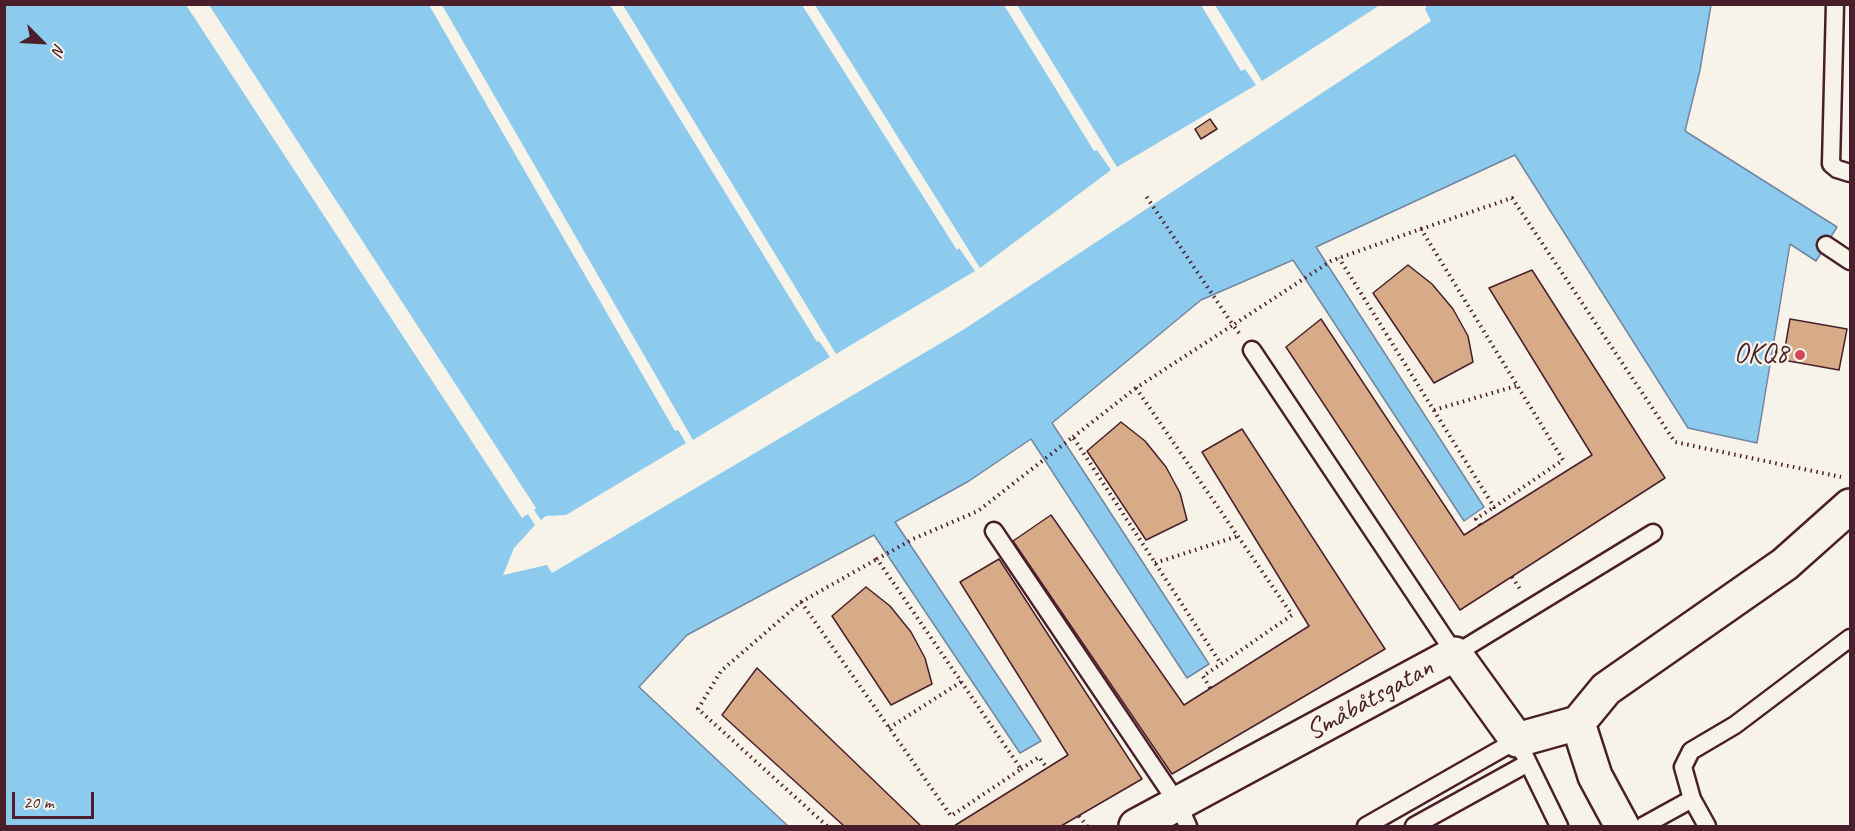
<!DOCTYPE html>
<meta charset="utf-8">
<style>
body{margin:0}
#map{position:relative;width:1855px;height:831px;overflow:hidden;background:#f7f3e8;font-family:Caveat,sans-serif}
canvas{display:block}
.frame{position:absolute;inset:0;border:6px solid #4a1f2b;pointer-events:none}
.north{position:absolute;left:12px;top:12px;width:60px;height:60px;-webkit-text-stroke:4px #f7f3e8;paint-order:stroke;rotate:114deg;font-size:16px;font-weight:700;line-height:24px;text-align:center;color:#4a1f2b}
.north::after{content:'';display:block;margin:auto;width:21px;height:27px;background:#4a1f2b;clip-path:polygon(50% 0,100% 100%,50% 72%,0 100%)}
.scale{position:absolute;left:12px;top:792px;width:82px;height:27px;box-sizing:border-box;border:3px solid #4a1f2b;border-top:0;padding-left:8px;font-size:18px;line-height:21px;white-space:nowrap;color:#4a1f2b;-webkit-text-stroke:4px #f7f3e8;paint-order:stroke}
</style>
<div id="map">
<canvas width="1855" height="831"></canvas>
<div class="frame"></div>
<div class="north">N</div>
<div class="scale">20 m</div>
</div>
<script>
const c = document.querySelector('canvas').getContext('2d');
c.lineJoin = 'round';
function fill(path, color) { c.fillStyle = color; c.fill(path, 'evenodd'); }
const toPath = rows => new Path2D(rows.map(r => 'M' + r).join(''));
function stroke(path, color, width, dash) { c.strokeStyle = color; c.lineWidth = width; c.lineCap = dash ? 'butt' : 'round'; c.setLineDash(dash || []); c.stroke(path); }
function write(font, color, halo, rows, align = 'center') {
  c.font = font + ' Caveat,sans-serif'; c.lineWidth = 4.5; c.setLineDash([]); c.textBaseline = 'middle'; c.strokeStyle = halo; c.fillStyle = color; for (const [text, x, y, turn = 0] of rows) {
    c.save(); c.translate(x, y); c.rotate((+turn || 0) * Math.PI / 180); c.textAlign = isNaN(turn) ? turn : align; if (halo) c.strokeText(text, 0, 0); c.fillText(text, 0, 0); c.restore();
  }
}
const water = toPath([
 [5,5,1711,5,1700,70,1685,131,1837,227,1816,261,1790,244,1757,443,1688,428,1515,155,1316,247,1484,507,1464,521,1293,260,1201,300,1052,423,1209,664,1187,678,1031,439,969,481,895,522,1041,741,1020,753,874,535,687,635,639,687,788,826,5,826,5,5]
]);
fill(water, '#8dcbee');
stroke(water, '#7286a0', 1.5);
fill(toPath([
 [186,5,209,5,536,508,534,510,541,520,546,516,566,515,686,443,678,430,675,431,429,5,442,5,693,440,830,357,819,341,817,342,610,5,623,5,836,354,975,271,959,248,957,250,802,5,815,5,980,268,1111,170,1097,150,1094,151,1004,5,1017,5,1117,167,1256,85,1245,69,1241,71,1201,5,1215,5,1262,81,1380,5,1427,5,1425,9,1431,21,963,330,552,573,547,565,503,575,514,548,535,525,528,514,522,518]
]), '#f7f3e8');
const building = toPath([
 [1210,119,1217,129,1201,139,1195,129,1210,119],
 [1408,265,1432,284,1453,309,1468,336,1473,362,1434,383,1373,293,1408,265],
 [1532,270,1665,478,1460,610,1286,347,1321,319,1464,535,1592,455,1489,288,1532,270],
 [1790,319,1847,329,1839,370,1783,360,1790,319],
 [1121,422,1145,441,1166,467,1180,493,1187,520,1146,540,1087,451,1121,422],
 [1242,429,1385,649,1172,774,1013,541,1051,515,1184,705,1309,626,1202,452,1242,429],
 [999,559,1142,779,1061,826,954,826,1068,755,960,582,999,559],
 [866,587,890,606,911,632,925,658,932,684,891,705,832,616,866,587],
 [757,668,921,826,844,826,722,715,757,668]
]);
fill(building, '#d7ab88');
stroke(building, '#4a1f2b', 1.5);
const service = toPath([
 [1835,4,1831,164,1837,169,1850,173],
 [1826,245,1850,261],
 [1252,350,1455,654,1653,533],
 [994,531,1178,804,1188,826],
 [1366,826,1517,740,1559,826],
 [1414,826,1528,763],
 [1643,826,1692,799],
 [1707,826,1692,799,1683,767,1691,751,1735,725,1850,638]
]);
const minor = toPath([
 [1136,826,1455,654,1517,740,1578,723],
 [1622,826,1595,776,1578,723,1606,689,1785,564,1850,506]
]);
stroke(service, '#4a1f2b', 21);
stroke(minor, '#4a1f2b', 38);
stroke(toPath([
 [1421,229,1512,198,1675,442,1841,477],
 [1239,333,1233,325,1331,261,1339,258,1421,229,1563,460,1494,507,1339,258],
 [1434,410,1516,386],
 [1073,437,1136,388],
 [1480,525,1476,519,1494,507],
 [1155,563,1238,536],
 [1512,577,1520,589],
 [801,602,951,816,1021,769,877,559,913,539,978,511,1073,437,1221,664,1292,615,1136,388,1233,325,1146,196],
 [1210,688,1203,676,1221,664],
 [889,728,961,682],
 [1021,769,1039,757,1047,768],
 [1079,816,1087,826],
 [827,826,698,709,721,671,801,602,877,559]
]), '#4a1f2b', 4, [1.5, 4.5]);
stroke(service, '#f7f3e8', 16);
stroke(minor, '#f7f3e8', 33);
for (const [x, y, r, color] of [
 [1800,355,6,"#d1495b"]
]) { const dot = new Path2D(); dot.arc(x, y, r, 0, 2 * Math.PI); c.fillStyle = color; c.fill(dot); stroke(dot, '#f7f3e8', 2); }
write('28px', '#4a1f2b', '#f7f3e8', [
 ["OKQ8",1788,355]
], 'right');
write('28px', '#4a1f2b', '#f7f3e8', [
 ["Småbåtsgatan",1370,700,-29]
]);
</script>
